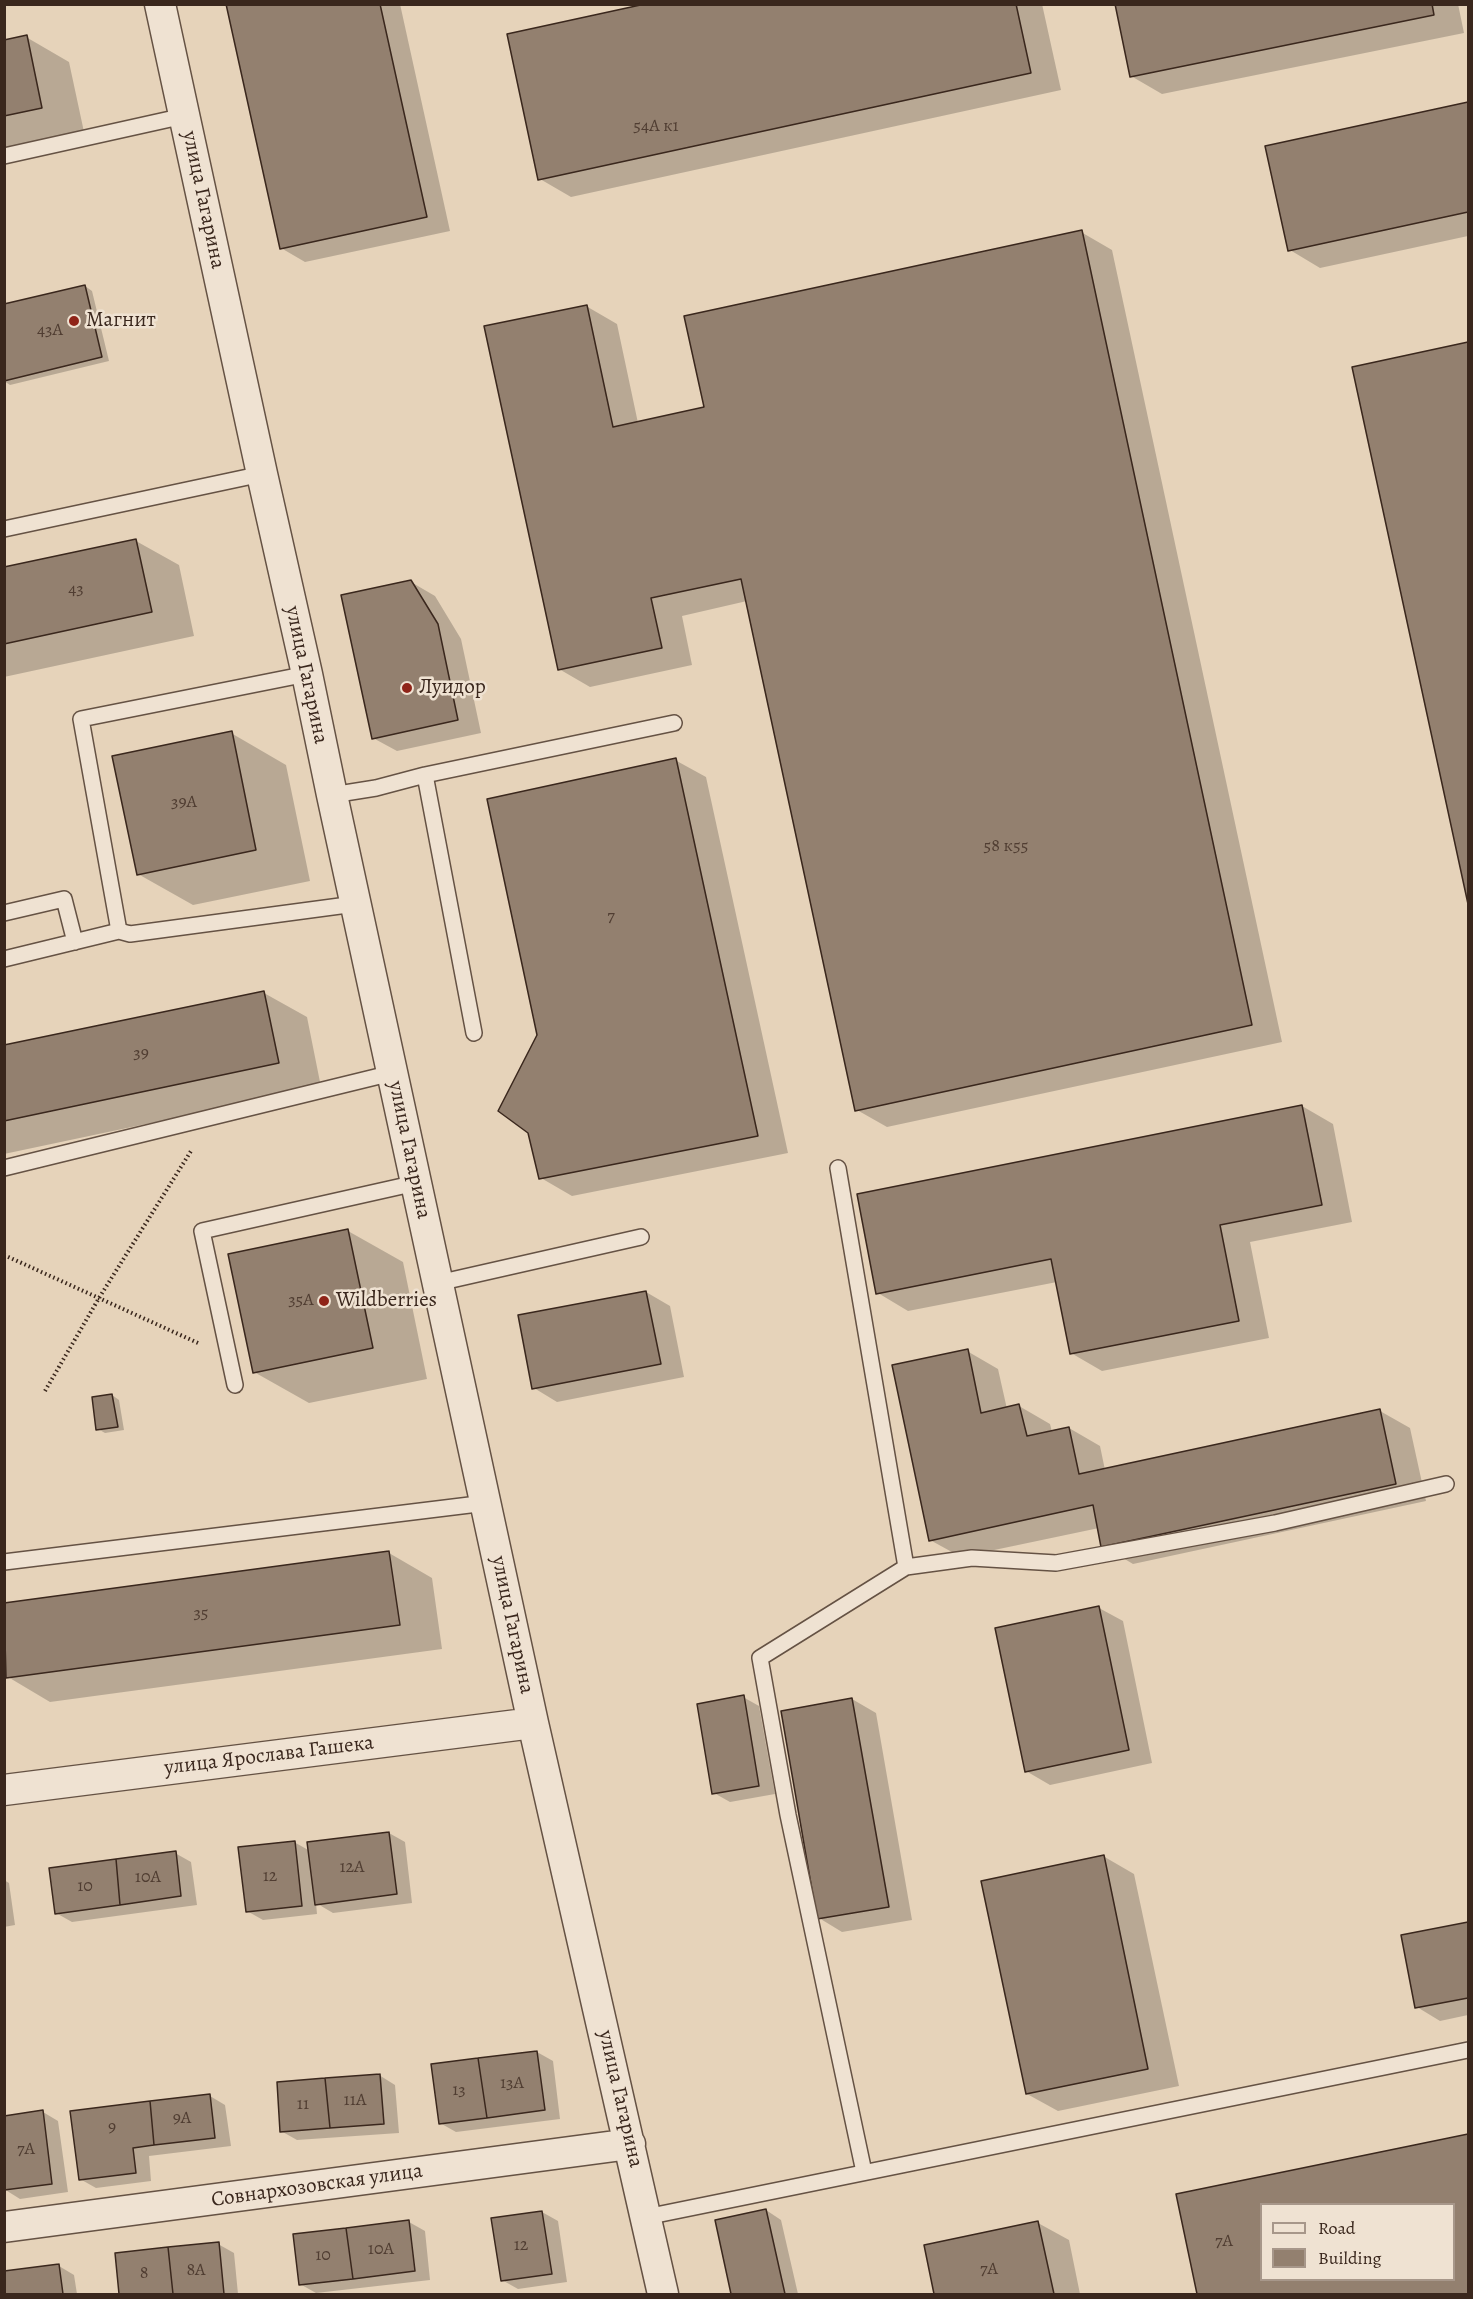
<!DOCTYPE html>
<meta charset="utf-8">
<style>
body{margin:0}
#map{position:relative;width:1473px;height:2299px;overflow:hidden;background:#e6d3ba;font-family:Alegreya,serif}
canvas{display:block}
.frame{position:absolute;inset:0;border:6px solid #3a271d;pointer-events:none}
.legend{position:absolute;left:1260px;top:2203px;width:195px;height:78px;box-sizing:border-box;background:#efe2d2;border:2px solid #a7978a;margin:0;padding:8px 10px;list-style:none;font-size:18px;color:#3a271d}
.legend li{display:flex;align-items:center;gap:12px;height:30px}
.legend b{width:30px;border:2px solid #a7978a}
</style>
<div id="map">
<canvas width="1473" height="2299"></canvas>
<div class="frame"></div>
<ul class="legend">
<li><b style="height:8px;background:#efe2d2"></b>Road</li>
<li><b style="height:16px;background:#93806f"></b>Building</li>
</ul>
</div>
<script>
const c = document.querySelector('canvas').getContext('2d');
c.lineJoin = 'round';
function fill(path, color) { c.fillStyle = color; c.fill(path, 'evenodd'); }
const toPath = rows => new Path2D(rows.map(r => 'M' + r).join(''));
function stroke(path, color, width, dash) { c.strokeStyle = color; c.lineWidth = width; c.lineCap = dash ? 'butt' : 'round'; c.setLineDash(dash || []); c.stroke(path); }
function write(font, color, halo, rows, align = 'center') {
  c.font = font + ' Alegreya,serif'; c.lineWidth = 5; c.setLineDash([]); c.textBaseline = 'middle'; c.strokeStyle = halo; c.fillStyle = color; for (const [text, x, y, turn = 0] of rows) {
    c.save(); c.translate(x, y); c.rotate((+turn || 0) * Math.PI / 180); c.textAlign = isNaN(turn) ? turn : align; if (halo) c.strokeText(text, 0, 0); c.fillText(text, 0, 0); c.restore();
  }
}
fill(toPath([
 [228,4,400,4,450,231,305,262,281,248],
 [652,4,1042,4,1061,90,571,197,540,179],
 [1117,4,1458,4,1464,33,1162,94,1131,76],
 [26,37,69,62,84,132,4,149,4,42],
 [1468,103,1468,236,1320,268,1290,250,1267,147],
 [1081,232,1112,250,1282,1042,887,1127,857,1110,747,601,682,616,692,665,590,687,559,669,586,306,617,324,638,423,705,408],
 [85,286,92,291,109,361,10,385,4,381,4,306],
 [1468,343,1468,896,1354,368],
 [136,541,179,565,194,636,4,677,4,569],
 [411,582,435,596,461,639,481,733,397,751,373,738],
 [231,733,286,765,310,881,193,905,138,874],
 [675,760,706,777,788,1153,572,1196,541,1178],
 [264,993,307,1017,321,1087,4,1154,4,1047],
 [1302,1106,1333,1124,1352,1222,1250,1242,1269,1338,1102,1371,1071,1353,1057,1282,908,1311,878,1293],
 [348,1231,403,1262,427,1379,309,1403,254,1372],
 [646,1292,670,1306,684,1377,557,1402,534,1388],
 [967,1351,998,1369,1007,1409,1019,1406,1050,1424,1052,1432,1069,1428,1100,1446,1105,1470,1380,1411,1410,1428,1426,1501,1133,1564,1103,1546,1099,1528,961,1557,930,1540],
 [112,1395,119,1400,124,1430,105,1433,98,1429],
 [389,1553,432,1578,442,1649,50,1702,8,1677,4,1655,4,1605],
 [1099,1608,1123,1621,1152,1763,1050,1785,1026,1771],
 [743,1697,759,1706,775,1794,730,1802,714,1793],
 [852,1699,876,1713,912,1920,842,1932,819,1918],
 [389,1833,405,1842,412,1903,333,1913,316,1903,317,1914,263,1920,247,1911,294,1842,310,1851],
 [175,1853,191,1862,197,1905,72,1922,56,1913],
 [1103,1856,1134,1874,1179,2086,1058,2111,1027,2094],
 [4,1880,9,1883,15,1925,4,1927],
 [1468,1924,1468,2015,1440,2021,1417,2007,1403,1936],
 [537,2052,553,2061,560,2119,456,2132,440,2123],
 [379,2075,395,2085,399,2133,297,2140,281,2131],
 [210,2096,225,2105,231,2146,149,2156,151,2181,96,2188,80,2179],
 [43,2112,58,2121,68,2192,20,2199,4,2189],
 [1468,2135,1468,2294,1198,2294,1178,2196],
 [1262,2204,1454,2204,1454,2280,1262,2280],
 [766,2210,781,2220,798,2294,733,2294,717,2221],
 [542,2212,558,2221,567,2282,518,2289,502,2280],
 [409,2222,425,2231,430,2280,316,2293,300,2284],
 [1038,2223,1069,2240,1080,2294,936,2294,926,2246],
 [218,2244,234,2253,238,2294,121,2294,117,2254],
 [59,2266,74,2275,77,2294,4,2294,4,2272]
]), '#0003');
const building = toPath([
 [226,4,380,4,427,217,280,249,226,4],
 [645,4,1016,4,1031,73,538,180,507,34,645,4],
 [1115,4,1432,4,1434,15,1130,77,1115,4],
 [27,35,42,108,4,116,4,40,27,35],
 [1468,102,1468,212,1288,251,1265,146,1468,102],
 [1082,230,1252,1025,855,1111,741,579,651,598,662,648,558,670,484,326,587,305,613,427,704,407,684,316,1082,230],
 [85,285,102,357,4,381,4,304,85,285],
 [1468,342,1468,904,1352,367,1468,342],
 [136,539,152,612,4,644,4,567,136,539],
 [411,580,438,624,458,720,372,739,341,595,411,580],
 [232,731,256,850,137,875,112,756,232,731],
 [676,758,758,1136,539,1179,528,1133,498,1111,537,1035,487,799,676,758],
 [264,991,279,1063,4,1121,4,1045,264,991],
 [1302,1105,1322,1205,1220,1225,1239,1321,1070,1354,1051,1259,876,1294,857,1194,1302,1105],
 [348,1229,373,1348,253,1373,228,1254,348,1229],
 [646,1291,661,1364,532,1389,518,1315,646,1291],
 [968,1349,981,1413,1019,1404,1027,1436,1069,1427,1079,1474,1380,1409,1396,1484,1101,1547,1093,1505,929,1541,892,1365,968,1349],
 [112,1394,118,1427,96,1430,92,1397,112,1394],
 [389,1551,400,1625,6,1678,4,1603,389,1551],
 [1099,1606,1129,1750,1025,1772,995,1628,1099,1606],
 [744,1695,759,1786,712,1794,697,1704,744,1695],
 [852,1698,889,1907,817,1919,781,1711,852,1698],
 [389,1832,397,1894,315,1905,307,1842,389,1832],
 [295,1841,302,1906,246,1912,238,1847,295,1841],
 [176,1851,181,1896,120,1905,116,1859,176,1851],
 [1104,1855,1148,2069,1026,2094,981,1881,1104,1855],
 [116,1859,120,1905,55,1914,49,1868,116,1859],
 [1468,1922,1468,1998,1415,2008,1401,1935,1468,1922],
 [537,2051,545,2110,487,2118,478,2058,537,2051],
 [478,2058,487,2118,439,2124,431,2064,478,2058],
 [380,2074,384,2124,330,2128,325,2078,380,2074],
 [325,2078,330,2128,280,2132,277,2082,325,2078],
 [210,2094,215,2138,154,2145,150,2101,210,2094],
 [150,2101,154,2145,133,2148,136,2173,79,2180,70,2111,150,2101],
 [43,2110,52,2184,4,2190,4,2116,43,2110],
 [1468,2134,1468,2294,1197,2294,1176,2194,1468,2134],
 [1262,2204,1454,2204,1454,2280,1262,2280,1262,2204],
 [766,2209,785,2294,731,2294,715,2220,766,2209],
 [542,2211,552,2274,501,2281,491,2218,542,2211],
 [409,2220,415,2271,353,2279,346,2228,409,2220],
 [1038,2221,1054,2294,934,2294,924,2245,1038,2221],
 [346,2228,353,2279,299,2285,293,2234,346,2228],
 [219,2242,224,2294,173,2294,168,2247,219,2242],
 [168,2247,173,2294,119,2294,115,2253,168,2247],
 [59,2264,63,2294,4,2294,4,2271,59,2264]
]);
fill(building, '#93806f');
stroke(building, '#3a271d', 1.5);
const lane = toPath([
 [4,156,184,116],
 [4,529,262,474],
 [307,674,81,719,119,931,130,934,355,904],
 [425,775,674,723],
 [332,795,376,788,425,775,474,1033],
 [4,913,64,899,75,942],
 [4,959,119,931],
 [4,1168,392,1073],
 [838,1168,906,1567],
 [438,1283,641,1237],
 [235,1385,202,1231,416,1183],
 [4,1562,486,1503],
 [864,2172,788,1815,760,1658,906,1567,972,1558,1056,1563,1275,1523,1446,1484],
 [646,2217,1468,2050]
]);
const street = toPath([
 [160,4,262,474,307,674,332,795,533,1723,663,2294],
 [4,1790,533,1723],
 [4,2227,630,2144]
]);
stroke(lane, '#655244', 18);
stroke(street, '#655244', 33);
stroke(toPath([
 [4,1255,198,1343],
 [45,1391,99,1298,191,1151]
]), '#3a271d', 4, [1.5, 3]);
stroke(lane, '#efe2d2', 15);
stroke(street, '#efe2d2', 30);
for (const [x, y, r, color] of [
 [74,321,6,"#8f2418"],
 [407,688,6,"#8f2418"],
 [324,1301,6,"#8f2418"]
]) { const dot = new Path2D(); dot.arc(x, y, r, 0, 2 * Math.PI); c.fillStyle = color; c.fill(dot); stroke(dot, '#efe2d2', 2); }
write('18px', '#503d32', null, [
 ["54А к1",656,127],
 ["43А",50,331],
 ["43",76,590],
 ["39А",184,803],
 ["58 к55",1006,847],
 ["7",611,917],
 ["39",141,1054],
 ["35А",301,1301],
 ["35",201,1614],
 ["12А",352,1868],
 ["12",270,1877],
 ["10А",148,1878],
 ["10",85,1887],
 ["13А",512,2084],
 ["13",459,2091],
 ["11А",355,2101],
 ["11",303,2105],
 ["9А",182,2119],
 ["9",112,2128],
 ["7А",26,2150],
 ["7А",1224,2242],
 ["12",521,2246],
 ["10А",381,2250],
 ["10",323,2256],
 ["7А",989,2270],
 ["8А",196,2271],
 ["8",144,2274]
]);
write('21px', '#3a271d', '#efe2d2', [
 ["улица Гагарина",203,200,78],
 ["улица Гагарина",306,675,78],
 ["улица Гагарина",409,1150,78],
 ["улица Гагарина",512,1625,78],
 ["улица Ярослава Гашека",269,1756,-7],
 ["улица Гагарина",620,2099,77],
 ["Совнархозовская улица",317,2186,-8]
]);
write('21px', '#3a271d', '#efe2d2', [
 ["Магнит",86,321],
 ["Луидор",419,688],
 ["Wildberries",336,1301]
], 'left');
</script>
